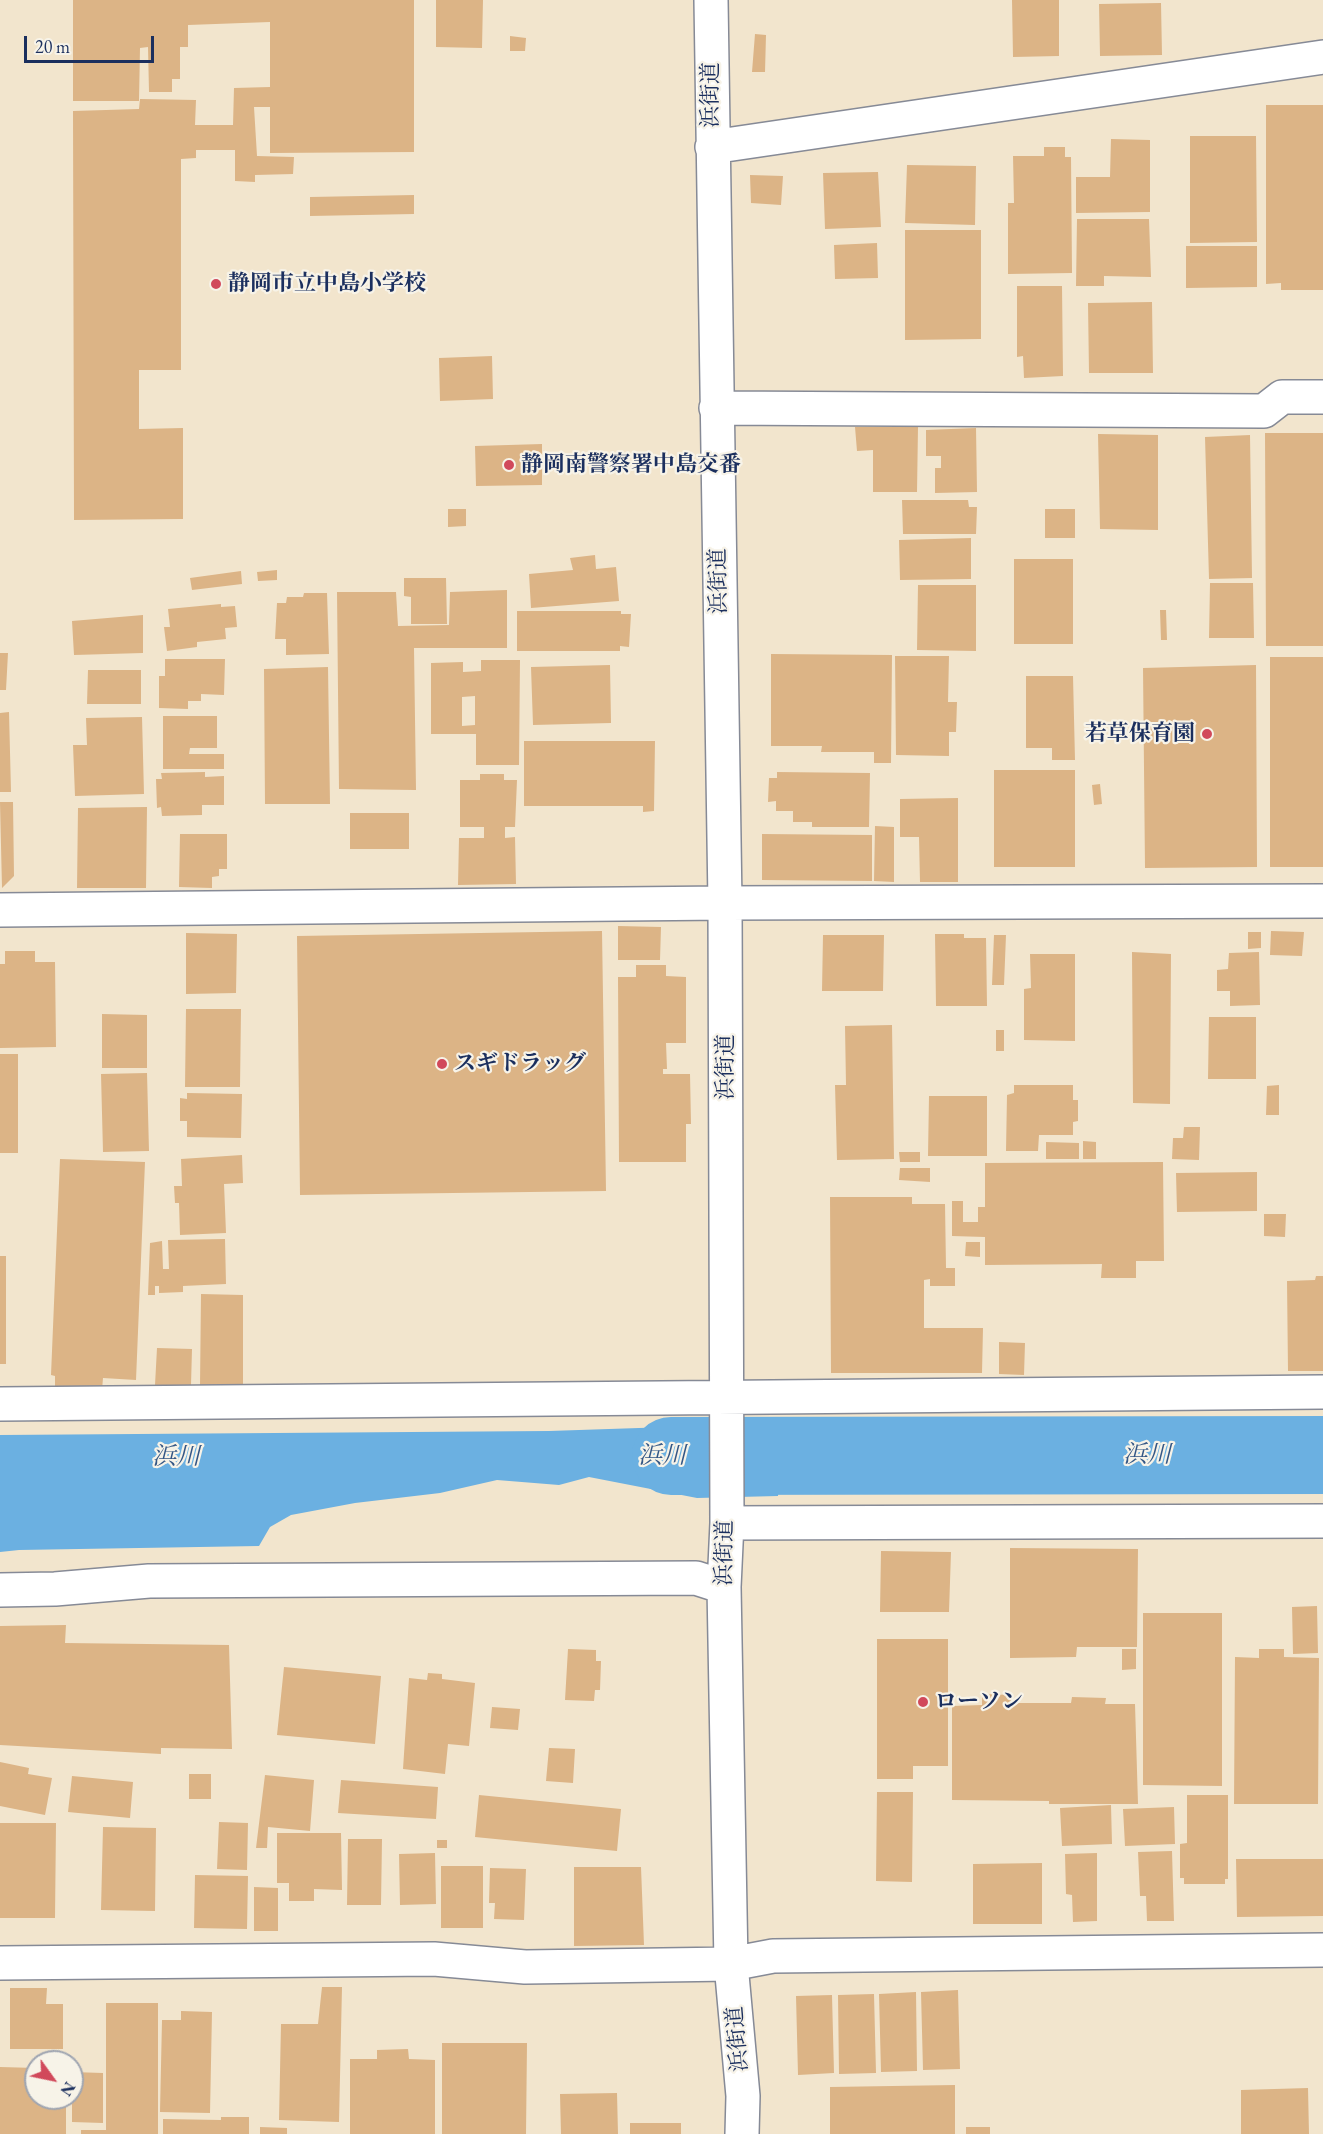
<!DOCTYPE html>
<meta charset="utf-8">
<style>
body{margin:0}
#map{position:relative;width:1323px;height:2134px;overflow:hidden;background:#f2e5cd;font-family:"EB Garamond",serif}
canvas{display:block}
.north{position:absolute;left:24px;top:2050px;width:60px;height:60px;box-sizing:border-box;background:#f7f3e8;border:2px solid #9fa5b1;border-radius:50%;rotate:123deg;font-size:16px;font-weight:700;line-height:24px;text-align:center;color:#1b2f5e}
.north::after{content:'';display:block;margin:auto;width:21px;height:27px;background:#d1495b;clip-path:polygon(50% 0,100% 100%,50% 72%,0 100%)}
.scale{position:absolute;left:24px;top:36px;width:130px;height:27px;box-sizing:border-box;border:3px solid #1b2f5e;border-top:0;padding-left:8px;font-size:18px;line-height:21px;white-space:nowrap;color:#1b2f5e;-webkit-text-stroke:4px #f7f3e8;paint-order:stroke}
</style>
<div id="map">
<canvas width="1323" height="2134"></canvas>
<div class="north">N</div>
<div class="scale">20 m</div>
</div>
<script>
const c = document.querySelector('canvas').getContext('2d');
c.lineJoin = 'round';
function fill(path, color) { c.fillStyle = color; c.fill(path, 'evenodd'); }
const toPath = rows => new Path2D(rows.map(r => 'M' + r).join(''));
function stroke(path, color, width, dash) { c.strokeStyle = color; c.lineWidth = width; c.lineCap = dash ? 'butt' : 'round'; c.setLineDash(dash || []); c.stroke(path); }
function write(font, color, halo, rows, align = 'center') {
  c.font = font + ' "EB Garamond","Noto Serif JP",serif'; c.lineWidth = 4.5; c.setLineDash([]); c.textBaseline = 'middle'; c.strokeStyle = halo; c.fillStyle = color; for (const [text, x, y, turn = 0] of rows) {
    c.save(); c.translate(x, y); c.rotate((+turn || 0) * Math.PI / 180); c.textAlign = isNaN(turn) ? turn : align; if (halo) c.strokeText(text, 0, 0); c.fillText(text, 0, 0); c.restore();
  }
}
fill(toPath([
 [695,1418,780,1428,778,1496,697,1498,589,1477,559,1485,497,1480,440,1493,355,1503,291,1515,270,1527,259,1546,19,1550,0,1552,0,1435,549,1431,669,1427]
]), '#6bb0e1');
stroke(toPath([
 [671,1456,1323,1455]
]), '#6bb0e1', 78);
fill(toPath([
 [73,0,414,0,414,152,270,153,270,107,254,107,257,156,294,157,293,174,255,175,255,182,235,181,235,150,196,150,196,158,181,159,181,370,139,370,139,429,183,428,183,519,74,520,73,111,139,109,140,99,196,100,195,125,233,125,234,88,270,87,270,22,188,25,188,47,180,47,180,79,172,79,172,92,149,92,148,47,140,48,139,101,73,101],
 [436,0,483,0,482,48,436,47],
 [1012,0,1059,0,1059,56,1013,57],
 [1161,3,1162,55,1100,56,1099,4],
 [755,34,766,35,765,72,752,72],
 [510,36,526,38,525,51,510,51],
 [1266,105,1323,105,1323,290,1281,290,1281,283,1266,284],
 [1190,136,1256,136,1257,242,1190,243],
 [1111,139,1150,140,1150,212,1076,213,1076,177,1110,177],
 [1044,147,1065,147,1065,157,1071,157,1072,273,1008,274,1008,203,1014,203,1013,156,1044,156],
 [907,165,976,166,975,225,905,223],
 [878,172,881,227,825,229,823,173],
 [750,175,783,176,781,205,751,203],
 [414,195,414,214,310,216,310,197],
 [1077,219,1149,219,1151,277,1104,276,1104,286,1076,286],
 [905,230,981,230,981,339,905,340],
 [877,243,878,278,835,279,834,245],
 [1186,246,1257,246,1257,287,1186,288],
 [1017,286,1062,286,1063,376,1024,378,1023,356,1017,357],
 [1152,302,1153,373,1089,373,1088,303],
 [492,356,493,399,440,401,439,358],
 [855,427,918,427,917,492,873,492,873,450,857,451],
 [976,428,977,492,935,493,935,468,941,468,941,456,926,456,926,430],
 [1265,433,1323,433,1323,646,1266,646],
 [1098,434,1158,435,1158,530,1100,529],
 [1250,435,1252,578,1209,579,1205,437],
 [542,444,542,485,476,486,475,446],
 [902,500,968,500,969,507,977,507,976,534,903,534],
 [448,509,466,509,466,526,448,527],
 [1045,509,1075,509,1075,538,1045,538],
 [971,538,971,579,900,580,899,540],
 [595,555,596,569,616,567,619,601,531,608,529,574,573,570,570,558],
 [1014,559,1073,559,1073,644,1014,644],
 [277,570,277,580,258,581,257,572],
 [241,571,242,584,192,590,190,578],
 [404,578,446,578,447,624,411,624,411,597,404,596],
 [1210,583,1253,583,1254,638,1209,638],
 [918,585,976,585,976,651,917,650],
 [507,590,507,648,414,648,416,790,339,789,337,592,396,592,398,626,449,625,450,592],
 [304,593,327,593,329,654,286,655,286,639,275,639,277,603,286,603,287,597,303,597],
 [221,604,221,607,235,606,237,627,225,628,226,639,197,642,197,647,167,651,164,627,170,627,168,609],
 [1160,610,1166,610,1167,640,1161,640],
 [517,611,621,611,621,614,631,614,629,647,620,646,620,651,517,651],
 [143,615,143,653,74,655,72,621],
 [0,653,8,653,6,690,0,690],
 [771,654,892,655,891,763,874,763,874,752,821,752,822,746,771,746],
 [895,656,949,656,948,702,957,702,956,732,949,732,949,756,896,755],
 [1270,657,1323,657,1323,867,1270,867],
 [165,659,225,659,224,695,201,694,201,701,188,701,188,709,159,708,159,676,165,676],
 [481,660,520,660,519,765,476,765,476,734,431,734,431,663,463,662,463,672,481,671],
 [475,696,475,725,462,726,462,697],
 [610,665,611,723,533,725,531,667],
 [1256,665,1257,867,1145,868,1143,668],
 [328,667,330,804,265,804,264,669],
 [88,670,141,670,141,704,87,704],
 [1026,676,1073,676,1075,760,1052,760,1052,748,1026,748],
 [9,712,11,792,0,792,0,713],
 [163,716,217,716,217,748,190,748,189,754,224,754,224,769,163,769],
 [142,717,144,794,75,796,73,745,87,745,86,718],
 [524,741,655,741,654,811,643,812,643,806,524,806],
 [994,770,1075,770,1075,867,994,867],
 [205,772,205,777,224,776,224,805,202,805,202,815,162,816,161,807,157,808,156,779,162,779,161,773],
 [777,772,870,773,869,827,812,827,812,822,793,822,793,811,776,811,776,801,768,802,769,778,777,778],
 [480,774,504,774,504,780,517,780,515,827,505,827,505,838,515,837,516,884,458,885,459,838,484,838,484,827,460,827,460,780,480,780],
 [1100,784,1102,804,1094,805,1092,785],
 [958,798,958,882,920,882,919,837,900,837,900,799],
 [0,802,13,802,14,876,2,888],
 [147,807,146,888,77,888,78,808],
 [350,813,409,813,409,849,350,849],
 [875,826,894,827,894,882,874,881],
 [180,834,227,834,227,869,219,869,219,876,212,877,212,888,179,887],
 [762,834,872,835,872,881,762,880],
 [618,926,661,927,660,960,618,960],
 [602,931,606,1191,300,1195,297,936],
 [1271,931,1304,932,1302,956,1270,955],
 [1248,932,1261,932,1261,948,1248,949],
 [186,933,237,934,236,993,186,994],
 [935,934,964,934,964,938,986,938,987,1006,936,1006],
 [823,935,884,935,883,991,822,991],
 [994,935,1006,935,1004,985,992,985],
 [5,951,35,951,35,962,55,962,56,1047,0,1048,0,964,5,964],
 [1132,952,1171,954,1170,1104,1133,1103],
 [1259,952,1260,1005,1230,1006,1230,991,1217,991,1217,970,1228,969,1229,953],
 [1030,954,1075,954,1075,1041,1024,1040,1024,989,1031,988],
 [636,965,666,965,666,976,686,977,686,1043,666,1043,667,1069,663,1069,663,1074,690,1074,691,1124,686,1124,686,1162,619,1162,618,977,636,977],
 [186,1009,241,1009,240,1087,185,1087],
 [102,1014,147,1015,147,1068,102,1068],
 [1209,1017,1256,1017,1256,1079,1208,1079],
 [892,1025,894,1159,837,1160,835,1085,846,1085,845,1026],
 [996,1030,1004,1030,1004,1051,996,1051],
 [0,1054,18,1054,18,1153,0,1153],
 [147,1073,149,1151,103,1152,101,1074],
 [1014,1085,1073,1085,1073,1100,1078,1100,1078,1121,1073,1122,1073,1135,1039,1135,1038,1151,1006,1151,1007,1095,1014,1093],
 [1279,1085,1279,1115,1266,1115,1267,1086],
 [187,1093,242,1094,241,1138,187,1137,187,1121,180,1121,180,1098,187,1099],
 [929,1096,987,1096,987,1156,928,1156],
 [1184,1127,1200,1127,1199,1160,1172,1159,1173,1138,1183,1138],
 [1083,1141,1096,1142,1096,1159,1083,1159],
 [1046,1142,1079,1143,1079,1159,1046,1159],
 [899,1152,920,1152,920,1162,900,1162],
 [242,1155,243,1183,224,1184,226,1233,180,1235,179,1203,175,1203,174,1186,182,1186,181,1159],
 [60,1159,145,1162,136,1380,103,1378,102,1390,55,1388,55,1376,51,1375],
 [1163,1162,1164,1261,1136,1261,1136,1278,1101,1278,1102,1264,985,1265,985,1237,952,1236,952,1201,963,1201,963,1222,978,1222,978,1207,985,1207,985,1163],
 [900,1168,930,1168,930,1182,899,1180],
 [1257,1172,1257,1211,1177,1212,1176,1173],
 [830,1197,912,1197,912,1204,945,1204,946,1268,955,1268,955,1286,930,1286,930,1279,924,1280,924,1328,983,1328,982,1373,831,1373],
 [1264,1214,1286,1214,1285,1237,1264,1236],
 [225,1239,226,1284,183,1286,183,1292,159,1293,159,1286,155,1286,155,1295,148,1295,150,1243,162,1241,163,1269,169,1269,168,1240],
 [966,1242,980,1242,980,1257,965,1256],
 [0,1256,6,1256,6,1364,0,1364],
 [1316,1276,1323,1276,1323,1371,1288,1371,1287,1281,1315,1280],
 [201,1294,243,1295,243,1386,200,1386],
 [999,1342,1025,1343,1024,1375,999,1374],
 [157,1348,192,1349,191,1385,155,1385],
 [1010,1548,1138,1549,1137,1647,1077,1647,1076,1657,1010,1658],
 [881,1551,951,1552,949,1612,880,1612],
 [1317,1606,1318,1653,1293,1654,1292,1607],
 [1143,1613,1222,1613,1222,1786,1143,1785],
 [66,1625,65,1643,229,1645,232,1749,161,1748,161,1754,0,1745,0,1626],
 [877,1639,948,1639,948,1766,913,1766,913,1779,877,1779],
 [568,1649,596,1650,596,1661,601,1661,600,1690,595,1690,594,1701,565,1700],
 [1122,1649,1136,1649,1136,1669,1122,1670],
 [1259,1649,1284,1649,1284,1657,1319,1658,1318,1804,1234,1804,1235,1657,1259,1658],
 [284,1667,381,1676,375,1744,277,1735],
 [428,1673,442,1674,442,1679,475,1683,469,1746,448,1744,445,1774,403,1769,409,1678,427,1680],
 [982,1694,1011,1695,1011,1703,1071,1703,1072,1697,1106,1698,1105,1704,1135,1704,1138,1804,1049,1804,1049,1801,952,1800,952,1706,982,1705],
 [492,1707,520,1709,518,1730,490,1728],
 [549,1748,575,1749,573,1783,546,1781],
 [0,1762,29,1768,28,1774,52,1778,45,1815,0,1806],
 [189,1774,211,1774,211,1799,189,1799],
 [265,1775,314,1780,310,1831,268,1827,267,1848,256,1848],
 [72,1776,133,1782,130,1818,68,1812],
 [341,1780,438,1787,436,1819,338,1813],
 [877,1792,913,1792,912,1882,876,1881],
 [479,1795,621,1809,617,1851,475,1837],
 [1187,1795,1228,1795,1228,1879,1225,1879,1225,1884,1184,1884,1184,1878,1180,1878,1180,1844,1187,1843],
 [1111,1805,1112,1844,1062,1846,1060,1808],
 [1174,1807,1175,1844,1125,1846,1123,1809],
 [219,1822,248,1823,247,1870,217,1869],
 [0,1823,56,1823,55,1918,0,1918],
 [103,1827,156,1828,155,1911,101,1910],
 [277,1833,341,1833,342,1890,314,1889,314,1901,289,1901,289,1883,277,1883],
 [348,1839,382,1839,381,1905,347,1905],
 [437,1840,447,1840,447,1848,437,1848],
 [1172,1851,1174,1921,1147,1921,1146,1896,1140,1896,1138,1852],
 [435,1853,436,1904,400,1905,399,1854],
 [1097,1853,1097,1921,1073,1922,1072,1895,1066,1894,1065,1854],
 [1236,1859,1323,1859,1323,1916,1237,1917],
 [1042,1863,1042,1924,973,1924,973,1864],
 [441,1866,483,1866,483,1928,441,1928],
 [574,1867,641,1867,644,1945,574,1946],
 [490,1868,526,1869,524,1920,494,1919,495,1903,489,1903],
 [195,1875,248,1876,247,1929,194,1928],
 [254,1887,278,1888,278,1931,254,1931],
 [322,1987,342,1987,339,2122,279,2120,281,2024,318,2024],
 [10,1988,47,1988,46,2004,63,2004,63,2049,10,2049],
 [958,1990,960,2069,923,2070,921,1992],
 [916,1992,917,2071,881,2072,879,1994],
 [874,1994,876,2073,839,2074,838,1995],
 [832,1995,834,2073,798,2075,796,1996],
 [106,2003,158,2003,158,2134,81,2134,81,2130,106,2130],
 [181,2011,212,2012,210,2113,160,2112,162,2020,181,2020],
 [442,2043,527,2043,526,2134,442,2134],
 [408,2049,409,2059,435,2060,435,2134,350,2134,350,2059,377,2059,377,2050],
 [0,2067,36,2068,36,2098,66,2098,66,2134,0,2134],
 [72,2072,103,2073,103,2123,72,2122],
 [955,2085,955,2134,830,2134,830,2087],
 [1308,2088,1309,2134,1241,2134,1241,2090],
 [617,2093,618,2134,561,2134,560,2094],
 [221,2117,249,2117,249,2134,163,2134,163,2119,221,2120],
 [630,2123,681,2123,681,2134,630,2134],
 [260,2127,287,2128,287,2134,260,2134],
 [966,2127,990,2127,990,2134,966,2134]
]), '#dcb486');
const minor = toPath([
 [711,0,725,903,727,1523,724,1587,731,1964,743,2096,742,2134],
 [712,147,1323,57],
 [716,408,1264,411,1282,397,1323,397],
 [0,910,725,903,1323,901],
 [0,1404,1323,1392],
 [727,1523,1323,1521],
 [0,1590,55,1589,149,1581,696,1578,724,1587],
 [0,1963,434,1959,525,1967,731,1964,773,1956,1323,1950]
]);
stroke(minor, '#868a96', 36);
stroke(minor, '#fff', 33);
for (const [x, y, r, color] of [
 [216,284,6,"#d1495b"],
 [509,465,6,"#d1495b"],
 [1207,734,6,"#d1495b"],
 [442,1064,6,"#d1495b"],
 [923,1702,6,"#d1495b"]
]) { const dot = new Path2D(); dot.arc(x, y, r, 0, 2 * Math.PI); c.fillStyle = color; c.fill(dot); stroke(dot, '#f7f3e8', 2); }
write('22px', '#1b2f5e', '#f7f3e8', [
 ["浜街道",711,95,-90],
 ["浜街道",719,581,-91],
 ["浜街道",726,1067,-90],
 ["浜街道",725,1553,-89],
 ["浜街道",738,2039,-95]
]);
write('bold 22px', '#1b2f5e', '#f7f3e8', [
 ["静岡市立中島小学校",228,284],
 ["静岡南警察署中島交番",521,465],
 ["若草保育園",1195,734,"right"],
 ["スギドラッグ",454,1064],
 ["ローソン",935,1702]
], 'left');
write('italic 24px', '#335685', '#f7f3e8', [
 ["浜川",1147,1455],
 ["浜川",662,1456],
 ["浜川",176,1457]
]);
</script>
